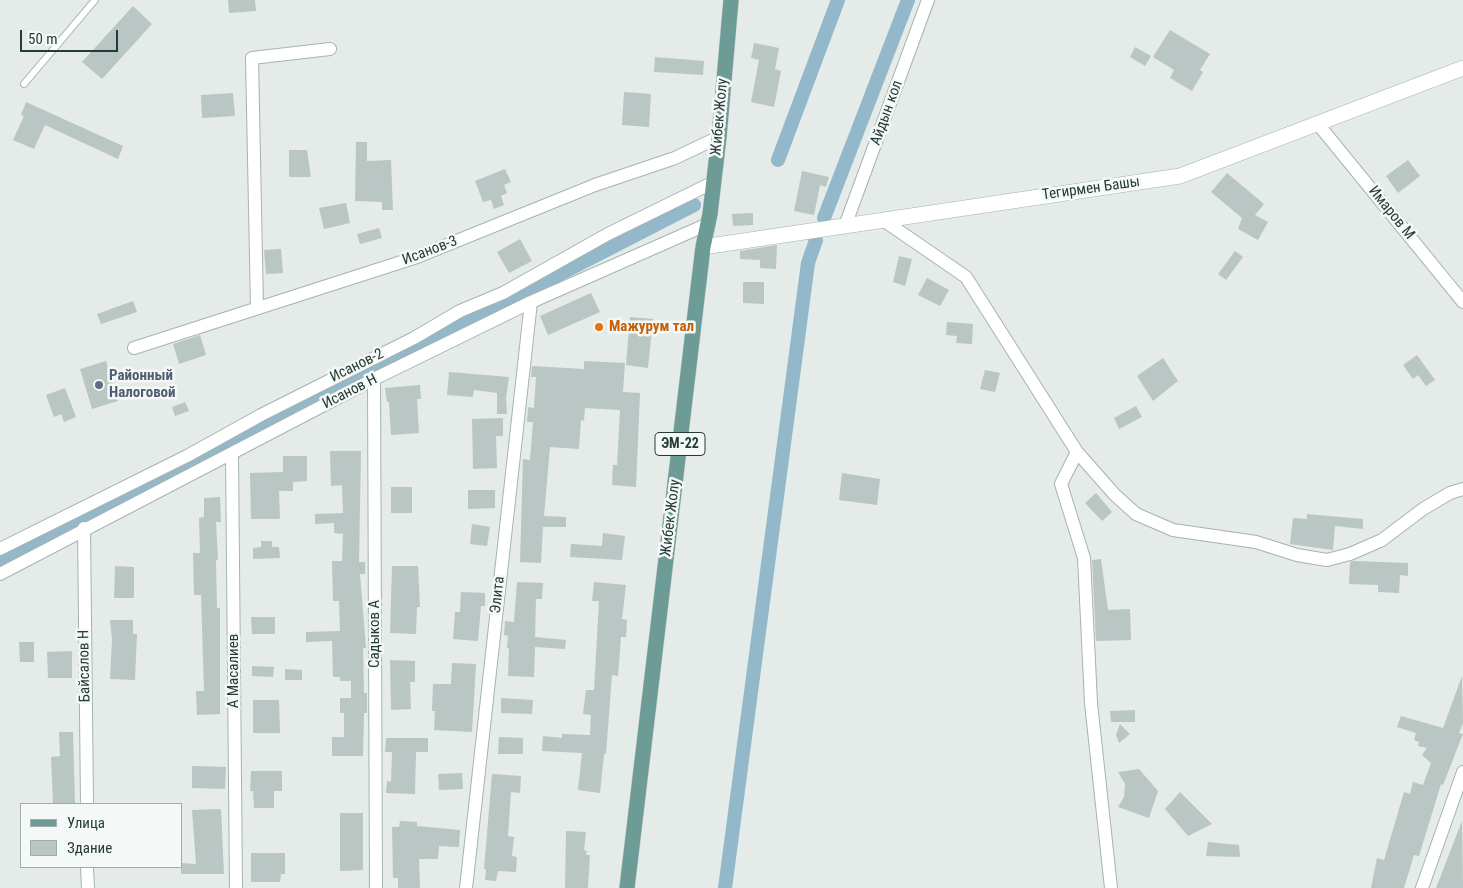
<!DOCTYPE html>
<meta charset="utf-8">
<style>
body{margin:0}
#map{position:relative;width:1463px;height:888px;overflow:hidden;background:#e4ebe9;font-family:"Roboto Condensed",sans-serif}
canvas{display:block}
.legend{position:absolute;left:20px;top:803px;width:162px;height:65px;box-sizing:border-box;background:#f4f8f7;border:1px solid #a1acab;margin:0;padding:6px 9px;list-style:none;font-size:15px;color:#253b38}
.legend li{display:flex;align-items:center;gap:10px;height:25px}
.legend b{width:25px;border:1px solid #a1acab}
.scale{position:absolute;left:20px;top:30px;width:98px;height:22px;box-sizing:border-box;border:2px solid #253b38;border-top:0;padding-left:6px;font-size:15px;line-height:18px;white-space:nowrap;color:#253b38;-webkit-text-stroke:4px #f4f8f7;paint-order:stroke}
</style>
<div id="map">
<canvas width="1463" height="888"></canvas>
<ul class="legend">
<li><b style="height:6px;background:#6d9c97"></b>Улица</li>
<li><b style="height:14px;background:#b9c6c3"></b>Здание</li>
</ul>
<div class="scale">50 m</div>
</div>
<script>
const c = document.querySelector('canvas').getContext('2d');
c.lineJoin = 'round';
const toPath = rows => new Path2D(rows.map(r => 'M' + r).join(''));
function stroke(path, color, width, dash) { c.strokeStyle = color; c.lineWidth = width; c.lineCap = dash ? 'butt' : 'round'; c.setLineDash(dash || []); c.stroke(path); }
function fill(path, color) { c.fillStyle = color; c.fill(path, 'evenodd'); }
function write(font, color, halo, rows, align = 'center') {
  c.font = font + ' "Roboto Condensed",sans-serif'; c.lineWidth = 5; c.setLineDash([]); c.textBaseline = 'middle'; c.strokeStyle = halo; c.fillStyle = color; for (const [text, x, y, turn = 0] of rows) {
    c.save(); c.translate(x, y); c.rotate((+turn || 0) * Math.PI / 180); c.textAlign = isNaN(turn) ? turn : align; if (halo) c.strokeText(text, 0, 0); c.fillText(text, 0, 0); c.restore();
  }
}
stroke(toPath([
 [778,160,838,0],
 [824,218,908,0],
 [0,562,694,205],
 [725,888,808,263,816,240]
]), '#92b8ca', 14);
fill(toPath([
 [228,0,255,0,256,11,229,13],
 [133,6,152,24,102,79,82,62],
 [1170,30,1210,54,1200,70,1203,72,1192,91,1170,78,1174,70,1153,57],
 [754,43,779,48,775,69,781,71,774,107,751,102,759,60,751,58],
 [1135,47,1151,56,1145,66,1130,57],
 [655,57,704,61,703,75,654,72],
 [624,92,651,94,649,127,622,125],
 [233,93,235,116,202,118,201,95],
 [26,102,123,146,118,159,45,125,34,149,13,140,24,116,21,115],
 [356,142,367,142,367,161,391,160,393,210,382,210,382,202,355,201],
 [289,150,307,150,311,177,289,177],
 [1408,160,1420,176,1398,193,1386,176],
 [505,169,511,182,504,185,507,193,501,196,504,205,494,209,491,200,483,202,475,181],
 [802,171,829,177,826,187,820,185,814,215,794,211],
 [1227,173,1264,204,1255,215,1268,222,1258,240,1238,229,1242,218,1211,192],
 [346,203,350,223,324,229,319,208],
 [753,213,753,225,733,226,732,214],
 [379,228,382,238,360,244,357,234],
 [520,239,532,261,509,273,497,252],
 [777,245,776,269,760,268,760,260,740,259,740,251],
 [281,249,283,273,266,274,264,250],
 [1235,251,1243,257,1226,280,1218,274],
 [899,256,912,259,905,286,893,282],
 [927,278,949,290,940,306,918,295],
 [743,282,764,282,764,304,743,303],
 [591,293,600,312,548,335,540,316],
 [133,301,137,312,101,324,97,314],
 [630,317,653,319,648,368,626,365],
 [947,322,973,324,972,344,956,343,957,336,946,335],
 [200,335,206,355,179,364,173,344],
 [1417,355,1435,380,1426,386,1418,375,1413,379,1403,365],
 [1163,358,1178,381,1153,401,1137,376],
 [106,361,118,401,92,409,80,369],
 [584,361,625,363,623,392,640,393,636,487,612,485,613,465,617,465,620,410,585,408,584,421,581,420,579,449,550,447,544,516,566,517,566,527,543,527,541,563,520,562,523,459,530,460,533,422,527,422,528,407,534,408,536,377,531,377,532,366,584,369],
 [985,370,1000,373,995,392,980,389],
 [449,372,509,377,506,398,507,414,497,414,497,393,474,390,473,397,447,395],
 [420,385,421,399,417,399,419,433,391,435,389,402,387,402,385,388],
 [65,388,76,417,64,422,61,414,54,417,46,395],
 [185,402,189,411,175,416,172,407],
 [1136,406,1142,417,1119,429,1114,418],
 [503,418,503,436,496,436,497,468,473,469,472,419],
 [330,451,361,451,359,562,365,562,365,574,360,574,366,648,363,648,364,693,367,693,367,713,364,713,363,756,332,756,332,737,344,737,344,713,340,713,340,698,351,698,351,681,340,681,340,677,333,677,332,641,306,642,306,632,340,631,339,601,333,601,332,561,342,561,343,534,334,533,334,523,315,524,315,514,343,513,342,485,331,486],
 [283,456,307,456,307,481,293,482,293,491,279,491,280,519,251,519,250,473,283,472],
 [842,473,880,479,877,505,839,500],
 [391,487,412,487,412,513,391,513],
 [468,490,495,490,495,508,468,509],
 [1096,493,1112,512,1102,521,1085,503],
 [220,497,221,522,216,522,218,560,216,560,217,608,220,608,220,714,197,715,196,691,204,691,201,595,194,595,193,553,200,553,199,518,204,517,204,498],
 [1307,514,1363,519,1363,529,1335,526,1333,550,1290,544,1293,518,1307,519],
 [472,524,490,527,487,546,470,544],
 [603,533,625,536,622,560,570,557,571,544,602,546],
 [261,541,272,541,272,547,279,547,280,558,253,559,253,548,261,547],
 [1101,559,1108,610,1130,609,1131,640,1096,641,1092,560],
 [1354,561,1408,563,1408,576,1400,575,1399,593,1378,592,1378,585,1349,584,1350,562],
 [115,566,134,567,134,598,114,598],
 [392,566,418,566,420,607,417,607,416,634,390,633],
 [517,582,543,583,542,599,536,599,535,637,566,640,565,649,535,647,534,677,508,676,509,648,507,648,508,636,504,635,505,621,514,622],
 [594,582,626,585,622,619,627,620,626,637,621,637,618,676,612,675,606,754,604,754,600,793,578,790,582,753,542,751,543,736,562,738,562,734,590,735,591,715,583,714,586,690,594,690,599,601,592,601],
 [461,592,485,593,485,606,481,606,478,641,453,639,455,612,460,612],
 [251,617,275,617,275,634,252,634],
 [110,620,133,620,133,634,137,634,135,680,110,679,112,640],
 [19,642,34,642,34,662,20,662],
 [72,651,72,678,48,678,47,652],
 [390,660,415,661,415,682,410,682,411,709,391,710],
 [452,663,476,664,472,732,434,730,435,711,432,711,433,684,451,684],
 [252,666,274,667,273,677,252,676],
 [285,669,302,670,302,680,285,680],
 [1462,676,1463,723,1459,733,1463,734,1443,785,1441,784,1419,856,1414,855,1404,888,1371,888,1377,858,1384,860,1404,792,1410,794,1413,782,1423,785,1431,763,1422,755,1427,748,1418,746,1419,742,1414,740,1416,733,1397,727,1401,716,1443,728],
 [501,698,533,700,532,714,501,713],
 [253,700,279,700,280,733,253,733],
 [1135,710,1135,722,1111,722,1110,711],
 [1120,724,1130,734,1119,743,1116,735],
 [59,732,73,732,75,804,53,804,51,757,60,756],
 [499,737,523,738,523,754,498,754],
 [386,738,428,738,428,752,416,752,415,794,386,793,387,781,391,782,392,752,385,752],
 [192,766,226,767,225,789,192,788],
 [1139,769,1158,791,1149,818,1118,807,1124,797,1125,784,1118,772],
 [251,771,282,771,282,791,274,791,274,808,254,808,253,791,250,791],
 [462,773,463,789,439,790,438,774],
 [492,774,521,776,520,793,511,792,508,836,514,837,512,856,517,857,516,872,498,871,496,881,485,880,486,869,484,869],
 [1180,792,1212,824,1188,836,1165,809],
 [221,809,224,874,181,874,181,863,196,864,192,810],
 [340,813,363,813,363,870,340,871],
 [400,821,417,822,417,826,460,830,459,847,439,846,438,859,419,859,420,888,398,888,398,878,393,878,392,827,399,827],
 [1462,821,1463,888,1436,888],
 [566,831,586,832,584,850,587,851,586,855,590,855,588,888,565,888],
 [1208,842,1239,845,1240,857,1206,856],
 [251,853,285,853,285,874,281,874,280,882,251,882]
]), '#b9c6c3');
const lane = toPath([
 [24,84,95,0]
]);
const street = toPath([
 [1318,124,1463,302],
 [883,220,966,277,1077,452,1115,495,1136,514,1173,530,1256,542,1297,555,1327,560,1350,554,1382,540,1423,509,1450,493,1463,489],
 [845,226,928,0],
 [257,308,252,58,330,49],
 [134,348,417,257,595,185,675,158,719,137],
 [374,379,376,888],
 [1077,452,1061,484,1084,558,1091,703,1111,888],
 [232,453,236,888],
 [84,528,87,804],
 [0,549,187,456,261,415,414,338,460,311,503,293,608,234,714,182],
 [0,574,374,379,531,302,708,224],
 [87,867,88,888],
 [466,888,531,302],
 [1422,888,1463,772]
]);
const secondary = toPath([
 [703,247,1180,176,1463,68]
]);
const primary = toPath([
 [627,888,703,247,710,214,719,137,731,0]
]);
stroke(lane, '#a7b3b0', 8);
stroke(street, '#a7b3b0', 14);
stroke(secondary, '#a0b3af', 16);
stroke(primary, '#c2c8c7', 16);
stroke(lane, '#fff', 6);
stroke(street, '#fff', 12);
stroke(secondary, '#fff', 15);
stroke(primary, '#6d9c97', 15);
for (const [x, y, r, color] of [
 [599,327,5,"#e8710a"],
 [99,385,5,"#5c6f8a"]
]) { const dot = new Path2D(); dot.arc(x, y, r, 0, 2 * Math.PI); c.fillStyle = color; c.fill(dot); stroke(dot, '#f4f8f7', 2); }
for (const [x, y, w] of [
 [680,444,50]
]) { const box = new Path2D(); box.roundRect(x - w / 2, y - 11.5, w, 23, 4); c.fillStyle = '#f4f8f7'; c.fill(box); stroke(box, '#253b38', 1); }
write('bold 14px', '#253b38', null, [
 ["ЭМ-22",680,444]
]);
write('15px', '#253b38', '#f4f8f7', [
 ["Айдын кол",887,113,-70],
 ["Жибек Жолу",720,117,-85],
 ["Тегирмен Башы",1091,189,-8],
 ["Имаров М",1391,213,51],
 ["Исанов-3",430,251,-21],
 ["Исанов-2",357,366,-26],
 ["Исанов Н",350,392,-27],
 ["Жибек Жолу",671,518,-83],
 ["Элита",498,595,-84],
 ["Садыков А",375,634,-90],
 ["Байсалов Н",85,666,-91],
 ["А Масалиев",234,671,-90]
]);
write('bold 15px', '#c56008', '#f4f8f7', [
 ["Мажурум тал",609,327]
], 'left');
write('bold 15px', '#4e5e75', '#f4f8f7', [
 ["Районный",109,376],
 ["Налоговой",109,393]
], 'left');
</script>
